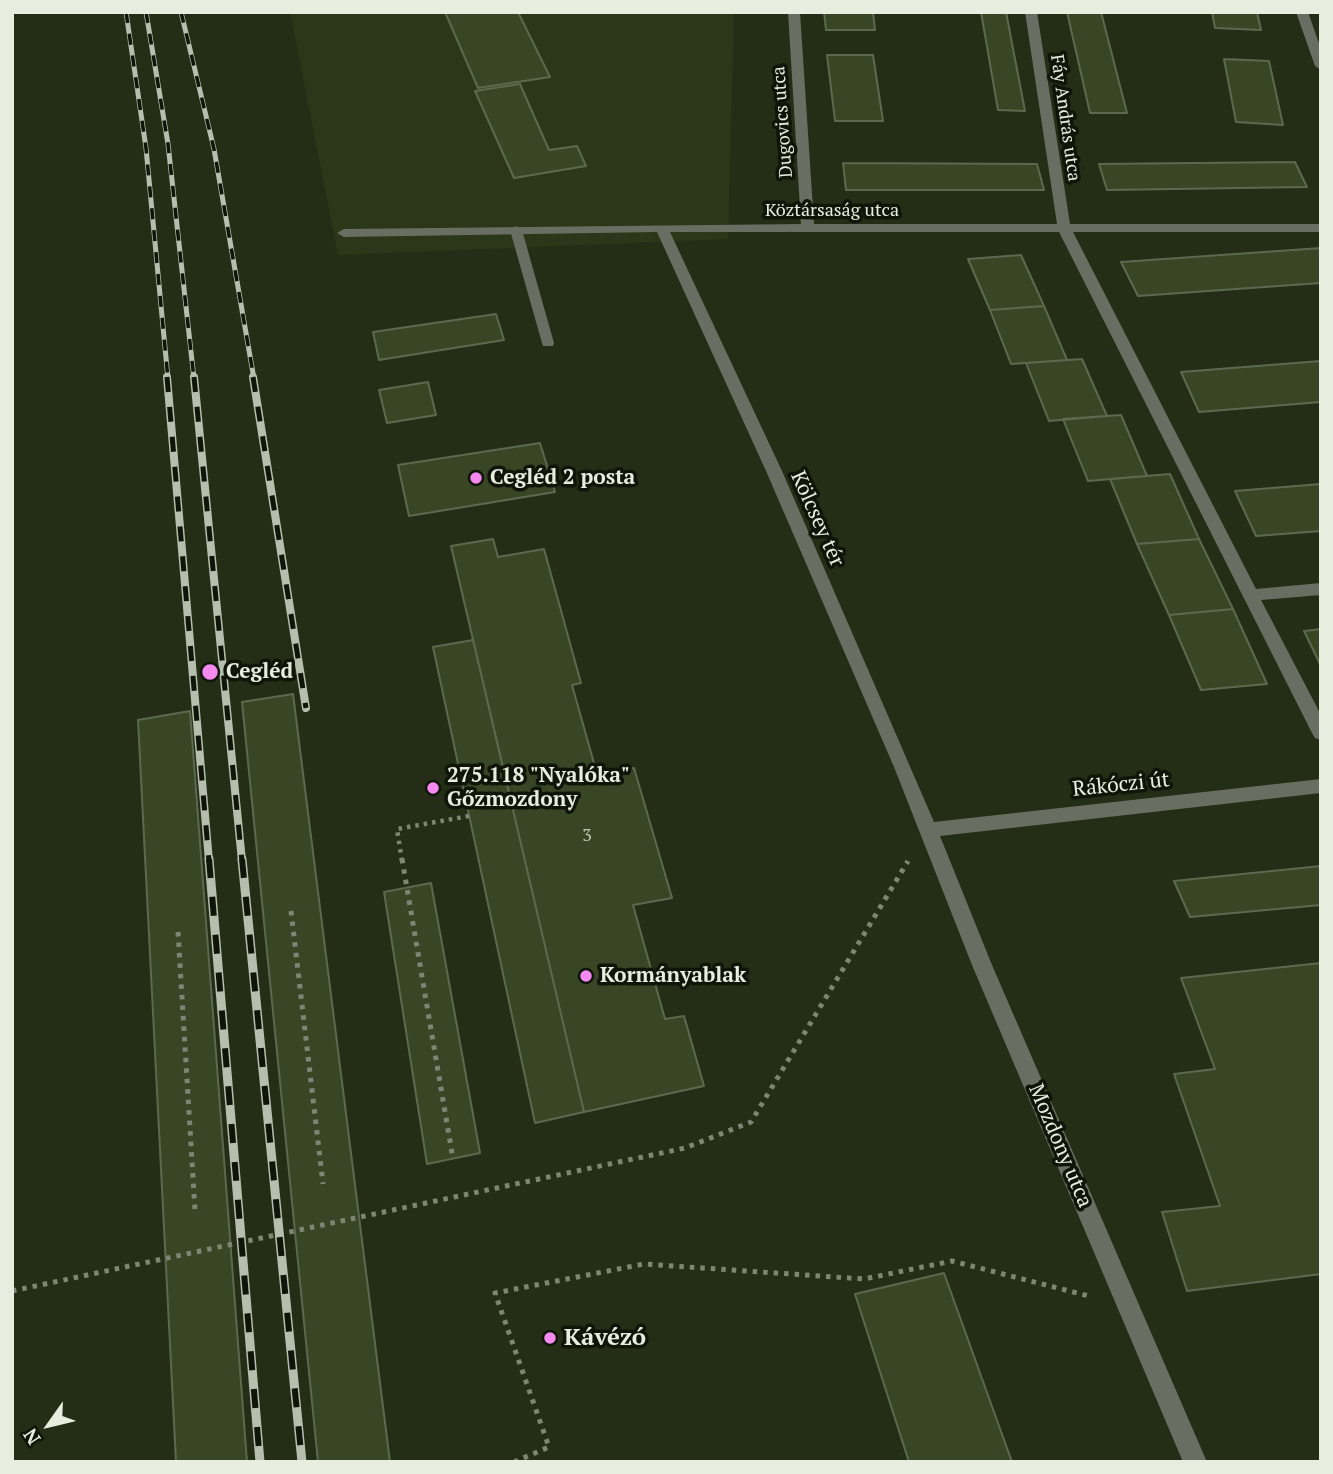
<!DOCTYPE html>
<meta charset="utf-8">
<style>
body{margin:0}
#map{position:relative;width:1333px;height:1474px;overflow:hidden;background:#242e16;font-family:"PT Serif",serif}
canvas{display:block}
.frame{position:absolute;inset:0;border:14px solid #e7eedf;pointer-events:none}
.north{position:absolute;left:14px;top:1390px;width:70px;height:70px;-webkit-text-stroke:5px #10150a;paint-order:stroke;rotate:236deg;font-size:19px;font-weight:700;line-height:28px;text-align:center;color:#e7eedf}
.north::after{content:'';display:block;margin:auto;width:24px;height:32px;background:#e7eedf;clip-path:polygon(50% 0,100% 100%,50% 72%,0 100%)}
</style>
<div id="map">
<canvas width="1333" height="1474"></canvas>
<div class="frame"></div>
<div class="north">N</div>
</div>
<script>
const c = document.querySelector('canvas').getContext('2d');
c.lineJoin = 'round';
function fill(path, color) { c.fillStyle = color; c.fill(path, 'evenodd'); }
const toPath = rows => new Path2D(rows.map(r => 'M' + r).join(''));
function stroke(path, color, width, dash) { c.strokeStyle = color; c.lineWidth = width; c.lineCap = dash ? 'butt' : 'round'; c.setLineDash(dash || []); c.stroke(path); }
function write(font, color, halo, rows, align = 'center') {
  c.font = font + ' "PT Serif",serif'; c.lineWidth = 7; c.setLineDash([]); c.textBaseline = 'middle'; c.strokeStyle = halo; c.fillStyle = color; for (const [text, x, y, turn = 0] of rows) {
    c.save(); c.translate(x, y); c.rotate((+turn || 0) * Math.PI / 180); c.textAlign = isNaN(turn) ? turn : align; if (halo) c.strokeText(text, 0, 0); c.fillText(text, 0, 0); c.restore();
  }
}
fill(toPath([
 [290,12,734,12,728,239,338,255]
]), '#2b3718');
const building = toPath([
 [445,12,518,12,550,77,478,88,445,12],
 [824,12,873,12,875,30,826,30,824,12],
 [981,12,1006,12,1025,111,998,110,981,12],
 [1067,12,1101,12,1127,113,1090,113,1067,12],
 [1212,12,1257,12,1261,30,1215,28,1212,12],
 [827,55,873,55,883,121,835,121,827,55],
 [1224,59,1269,61,1283,125,1236,122,1224,59],
 [520,84,549,150,577,146,586,166,514,178,475,91,520,84],
 [1295,162,1307,187,1107,190,1099,164,1295,162],
 [843,163,1037,164,1044,190,846,190,843,163],
 [1321,248,1321,283,1138,296,1121,262,1321,248],
 [1021,255,1044,306,990,310,968,259,1021,255],
 [1044,306,1067,360,1011,364,990,310,1044,306],
 [496,314,504,340,379,360,373,332,496,314],
 [1082,359,1107,416,1049,421,1026,363,1082,359],
 [1321,361,1321,402,1199,412,1181,372,1321,361],
 [428,382,436,415,387,423,379,390,428,382],
 [1121,415,1147,476,1088,481,1063,419,1121,415],
 [540,443,555,492,409,516,398,465,540,443],
 [1170,474,1199,539,1137,544,1110,479,1170,474],
 [1321,484,1321,531,1256,536,1235,491,1321,484],
 [493,539,498,557,544,549,581,683,572,685,597,774,634,768,672,898,633,905,665,1019,684,1016,704,1086,584,1112,451,546,493,539],
 [1199,539,1233,609,1169,615,1137,544,1199,539],
 [1233,609,1267,684,1201,690,1169,615,1233,609],
 [1321,629,1321,666,1304,631,1321,629],
 [473,640,584,1112,535,1123,433,647,473,640],
 [293,694,390,1462,318,1462,242,702,293,694],
 [190,711,247,1462,176,1462,138,720,190,711],
 [1321,866,1321,905,1190,917,1174,881,1321,866],
 [431,883,480,1153,427,1164,384,892,431,883],
 [1321,963,1321,1274,1187,1291,1162,1212,1220,1206,1174,1074,1215,1069,1181,978,1321,963],
 [944,1273,1012,1462,909,1462,855,1294,944,1273]
]);
fill(building, '#394625');
stroke(building, '#5d694e', 2);
stroke(toPath([
 [402,861,397,829,469,816]
]), '#7d8672', 4.5, [3.5, 5]);
stroke(toPath([
 [402,859,453,1159],
 [291,911,323,1184],
 [178,932,195,1210],
 [12,1291,685,1148,751,1122,908,861],
 [514,1462,549,1447,495,1293,644,1264,864,1279,952,1261,1089,1296]
]), '#7d8672', 5, [4.5, 6]);
fill(toPath([
 [516,226,522,230,554,343,553,346,543,346,542,343,510,230,516,226]
]), '#696e62');
fill(toPath([
 [788,12,800,12,814,224,1057,224,1025,12,1037,12,1070,224,1321,224,1321,232,1073,232,1256,589,1321,583,1321,595,1261,600,1321,715,1321,740,1315,738,1312,733,1059,232,670,232,782,471,934,822,1321,779,1321,793,940,836,992,965,1207,1462,1183,1462,972,965,894,767,766,471,657,232,344,237,337,233,344,229,801,224,788,12],
 [1296,12,1308,12,1321,49,1321,70,1315,66,1296,12]
]), '#696e62');
const railFar2 = toPath([
 [126,12,146,148,168,379],
 [146,12,168,144,194,379],
 [181,12,214,149,254,379]
]);
const railFar1 = toPath([
 [167,377,209,861],
 [194,377,242,861],
 [253,377,306,708]
]);
const rail = toPath([
 [209,859,260,1462],
 [242,859,302,1462]
]);
stroke(railFar2, '#b6bead', 5);
stroke(railFar1, '#b6bead', 8);
stroke(rail, '#b6bead', 9);
stroke(railFar2, '#10150a', 3.5, [11]);
stroke(railFar1, '#10150a', 5, [15]);
stroke(rail, '#10150a', 6, [19]);
for (const [x, y, r, color] of [
 [476,478,7,"#f489f0"],
 [210,672,9,"#f489f0"],
 [433,788,7,"#f489f0"],
 [586,976,7,"#f489f0"],
 [550,1338,7,"#f489f0"]
]) { const dot = new Path2D(); dot.arc(x, y, r, 0, 2 * Math.PI); c.fillStyle = color; c.fill(dot); stroke(dot, '#10150a', 2.5); }
write('18px', '#e7eedf', '#10150a', [
 ["Fáy András utca",1065,118,82],
 ["Dugovics utca",783,122,-94],
 ["Köztársaság utca",832,211]
]);
write('18px', '#bcc4b0', null, [
 ["3",587,836]
]);
write('bold 21px', '#e7eedf', '#10150a', [
 ["Cegléd 2 posta",490,478],
 ["Cegléd",226,672],
 ["275.118 \"Nyalóka\"",447,776],
 ["Gőzmozdony",447,800],
 ["Kormányablak",600,976]
], 'left');
write('21px', '#e7eedf', '#10150a', [
 ["Kölcsey tér",817,519,66],
 ["Rákóczi út",1121,785,-6],
 ["Mozdony utca",1060,1146,67]
]);
write('bold 24px', '#e7eedf', '#10150a', [
 ["Kávézó",564,1338]
], 'left');
</script>
